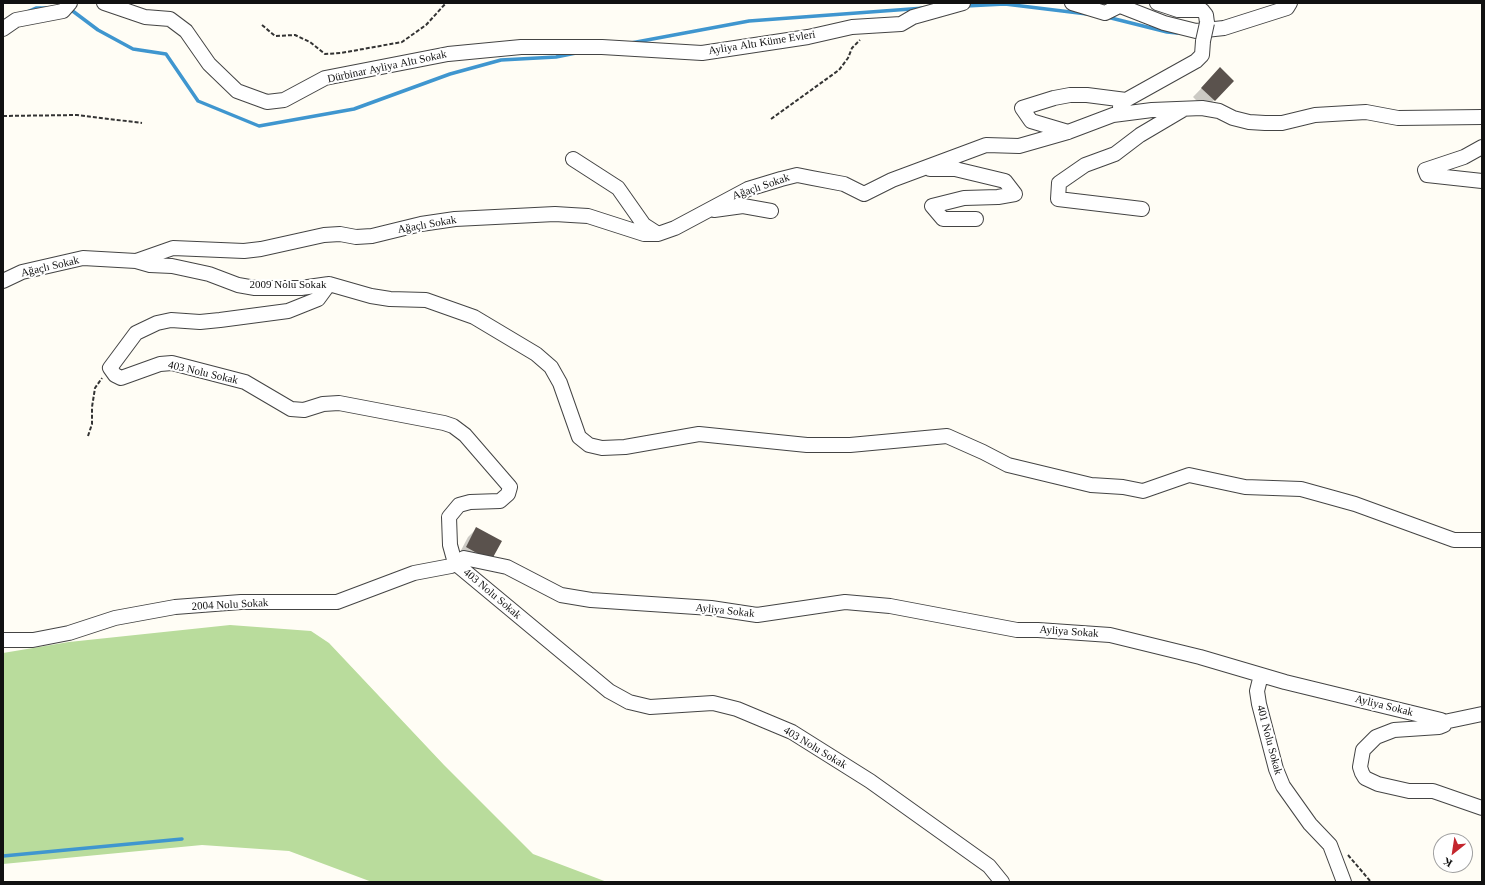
<!DOCTYPE html>
<meta charset="utf-8">
<style>
body{margin:0}
#map{position:relative;width:1485px;height:885px;overflow:hidden;background:#fffdf5;font-family:"Times New Roman",serif}
canvas{display:block}
.frame{position:absolute;inset:0;border:4px solid #111;pointer-events:none}
.north{position:absolute;left:1433px;top:833px;width:40px;height:40px;box-sizing:border-box;background:#fff;border:1px solid #a0a0a0;border-radius:50%;rotate:210deg;font-size:11px;font-weight:700;line-height:16px;text-align:center;color:#111}
.north::after{content:'';display:block;margin:auto;width:14px;height:18px;background:#c4262e;clip-path:polygon(50% 0,100% 100%,50% 72%,0 100%)}
</style>
<div id="map">
<canvas width="1485" height="885"></canvas>
<div class="frame"></div>
<div class="north">K</div>
</div>
<script>
const c = document.querySelector('canvas').getContext('2d');
c.lineJoin = 'round';
function fill(path, color) { c.fillStyle = color; c.fill(path, 'evenodd'); }
const toPath = rows => new Path2D(rows.map(r => 'M' + r).join(''));
function stroke(path, color, width, dash) { c.strokeStyle = color; c.lineWidth = width; c.lineCap = dash ? 'butt' : 'round'; c.setLineDash(dash || []); c.stroke(path); }
function write(font, color, halo, rows, align = 'center') {
  c.font = font + ' "Times New Roman",serif'; c.lineWidth = 4; c.setLineDash([]); c.textBaseline = 'middle'; c.strokeStyle = halo; c.fillStyle = color; for (const [text, x, y, turn = 0] of rows) {
    c.save(); c.translate(x, y); c.rotate((+turn || 0) * Math.PI / 180); c.textAlign = isNaN(turn) ? turn : align; if (halo) c.strokeText(text, 0, 0); c.fillText(text, 0, 0); c.restore();
  }
}
fill(toPath([
 [230,625,311,631,329,643,444,765,533,854,607,882,372,882,289,851,202,845,3,864,3,653,69,642]
]), '#b9dc9c');
fill(toPath([
 [1220,69,1233,81,1205,109,1193,97],
 [477,528,490,560,481,569,458,556,468,537]
]), '#0003');
stroke(toPath([
 [966,6,1005,4,1087,14],
 [70,9,98,30,133,49,166,54,198,101,259,126,354,109,450,74,501,60,556,57,576,53],
 [27,12,36,8,46,8],
 [1107,17,1167,32,1177,33],
 [631,43,749,21,924,8],
 [3,856,182,839]
]), '#3f96cf', 3.5);
fill(toPath([
 [1220,67,1234,81,1215,101,1201,88],
 [476,527,502,541,491,561,466,547]
]), '#5a524d');
const street = toPath([
 [104,3,145,17,170,19,186,31,209,64,237,91,267,102,284,100,325,78,448,54,521,47,602,47,702,53,808,37,852,27,901,24,913,17,963,3],
 [1072,3,1105,13,1119,6,1123,7,1164,23,1196,31,1224,28,1287,8,1290,3],
 [1157,3,1178,10,1202,10,1206,15,1207,23],
 [3,29,16,20,63,11,70,3],
 [1120,107,1126,100,1196,61,1202,55,1203,41],
 [1068,132,1031,121,1022,108,1054,98,1070,95,1087,95,1126,100],
 [1482,147,1464,157,1425,170,1427,175,1482,181],
 [573,159,618,188,644,225,658,234],
 [930,169,955,169,1005,181,1015,194,998,197,964,198,932,206,943,219,976,219],
 [1142,209,1058,199,1059,183,1085,165,1115,154,1140,135,1184,109],
 [714,210,743,206,771,211],
 [136,261,150,265,172,266,209,274,238,285,255,288,301,288,329,284,371,296,390,299,426,300,474,317,536,354,551,367,560,383,579,437,589,445,602,448,625,447,699,434,807,445,850,445,947,436,983,452,1008,465,1091,485,1123,487,1143,491,1189,475,1245,487,1301,489,1355,504,1454,540,1482,540],
 [3,281,22,272,83,258,136,261,173,248,244,251,261,249,324,235,340,234,356,237,372,236,421,224,455,219,555,214,571,215,588,216,644,234,658,234,675,228,748,189,781,179,797,175,812,178,844,184,864,194,892,180,986,145,1019,146,1068,132,1113,115,1152,110,1202,108,1219,111,1233,118,1249,122,1265,123,1282,123,1315,115,1366,112,1398,118,1482,117],
 [329,284,318,299,288,311,220,320,200,322,171,320,157,323,136,333,110,368,115,375,121,378,160,364,172,363,245,382,291,409,304,410,323,404,339,403,444,423,453,426,465,435,510,487,508,494,500,501,470,502,459,505,449,517,450,545,455,563,609,691,629,702,650,707,713,703,737,709,792,732,870,781,989,866,1002,882],
 [3,640,33,640,69,633,115,618,175,607,241,602,337,602,414,573,451,566,464,558,507,567,561,595,591,600,711,608,757,615,845,602,890,606,1017,630,1038,630,1110,635,1200,657,1285,682,1441,720,1444,722,1444,725,1439,727,1394,730,1376,737,1363,750,1360,767,1362,773,1365,778,1378,784,1409,791,1433,791,1482,808],
 [1261,675,1257,691,1259,704,1276,769,1283,786,1310,824,1330,845,1344,882],
 [1444,722,1482,714]
]);
stroke(street, '#444', 16);
stroke(toPath([
 [262,25,275,36,295,35,310,42,325,54,341,53,402,42,426,25,446,3],
 [3,116,77,115,142,123],
 [771,119,839,70,848,58,852,48,860,40],
 [88,436,92,424,92,407,95,388,102,378],
 [1348,855,1371,882]
]), '#333', 2, [4, 2]);
stroke(street, '#fff', 14);
const streetBridge = toPath([
 [1203,41,1207,23]
]);
stroke(streetBridge, '#444', 16, []);
stroke(streetBridge, '#fff', 14);
write('11px', '#111', '#fff', [
 ["Ayliya Altı Küme Evleri",762,43,-9],
 ["Dürbinar Ayliya Altı Sokak",387,67,-12],
 ["Ağaçlı Sokak",761,187,-19],
 ["Ağaçlı Sokak",427,225,-10],
 ["Ağaçlı Sokak",50,267,-13],
 ["2009 Nolu Sokak",288,285],
 ["403 Nolu Sokak",203,373,13],
 ["403 Nolu Sokak",492,594,40],
 ["2004 Nolu Sokak",230,605,-3],
 ["Ayliya Sokak",725,611,6],
 ["Ayliya Sokak",1069,632,4],
 ["Ayliya Sokak",1384,706,14],
 ["401 Nolu Sokak",1269,740,75],
 ["403 Nolu Sokak",815,748,31]
]);
</script>
